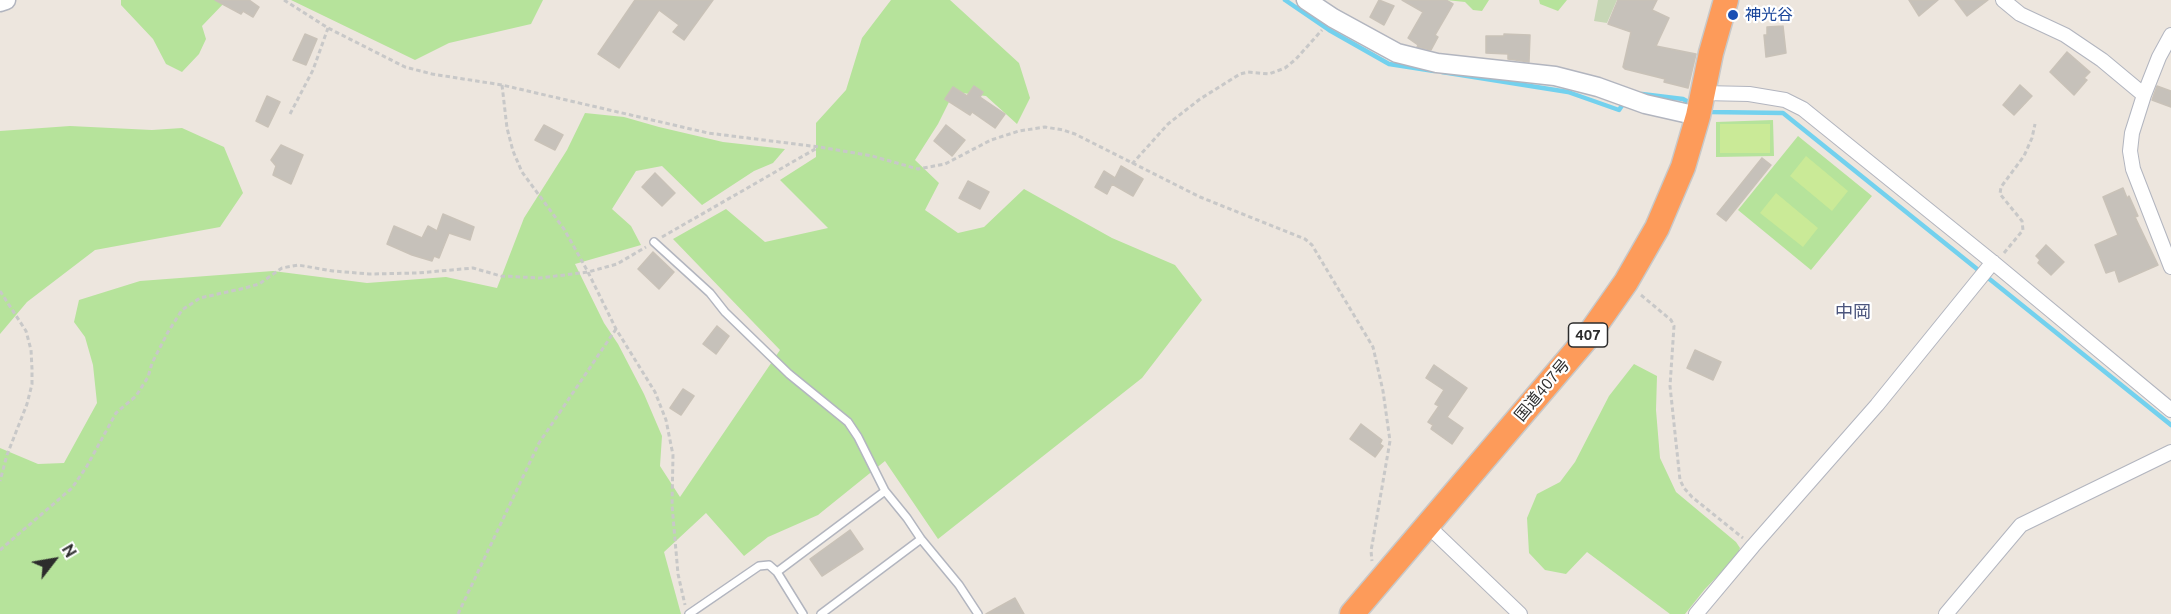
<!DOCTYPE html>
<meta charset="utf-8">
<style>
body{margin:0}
#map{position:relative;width:2171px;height:614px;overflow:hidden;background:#ede6de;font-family:Ubuntu,sans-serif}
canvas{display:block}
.north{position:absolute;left:24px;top:530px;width:60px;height:60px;-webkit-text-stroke:4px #fff;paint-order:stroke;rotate:59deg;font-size:16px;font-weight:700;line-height:24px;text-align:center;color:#2c2c2c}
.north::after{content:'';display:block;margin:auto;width:21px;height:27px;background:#2c2c2c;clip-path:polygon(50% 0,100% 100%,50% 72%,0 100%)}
</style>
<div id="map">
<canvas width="2171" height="614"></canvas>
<div class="north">N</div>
</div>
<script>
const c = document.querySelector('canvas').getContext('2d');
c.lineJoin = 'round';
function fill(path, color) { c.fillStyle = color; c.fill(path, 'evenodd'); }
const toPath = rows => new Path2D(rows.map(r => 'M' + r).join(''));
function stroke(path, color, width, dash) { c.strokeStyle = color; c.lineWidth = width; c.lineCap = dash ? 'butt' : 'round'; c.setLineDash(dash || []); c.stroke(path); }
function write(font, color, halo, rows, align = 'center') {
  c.font = font + ' Ubuntu,"Noto Sans JP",sans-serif'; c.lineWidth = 4.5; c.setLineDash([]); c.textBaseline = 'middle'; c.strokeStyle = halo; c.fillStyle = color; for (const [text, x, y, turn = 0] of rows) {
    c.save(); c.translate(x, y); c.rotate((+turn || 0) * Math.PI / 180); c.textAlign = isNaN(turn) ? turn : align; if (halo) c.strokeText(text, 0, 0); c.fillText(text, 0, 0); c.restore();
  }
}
fill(toPath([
 [121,0,227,0,202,26,206,39,199,54,182,72,166,64,153,39,121,5],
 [291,0,543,0,531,24,449,43,415,60],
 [891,0,950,0,1019,63,1030,98,1017,124,986,96,954,92,938,124,915,160,939,183,925,210,958,233,984,227,1024,189,1112,238,1175,265,1202,300,1142,378,938,539,885,461,818,515,768,537,744,556,706,513,664,552,681,614,0,614,0,448,38,464,64,463,97,403,93,365,85,337,74,322,79,300,140,281,273,271,367,283,446,277,497,288,524,218,567,150,585,113,624,117,659,127,723,142,785,149,773,163,754,171,702,205,662,166,636,171,612,209,631,226,641,245,575,264,604,323,618,344,644,394,662,436,660,466,680,497,780,350,673,239,726,209,765,242,828,228,780,180,816,157,816,123,846,90,862,38],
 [1446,0,1489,0,1482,11,1473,10,1465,2],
 [1539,0,1567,0,1558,11,1540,4],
 [1773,120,1774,156,1716,157,1716,122],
 [70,126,152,130,182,128,224,147,243,193,220,227,95,250,27,302,0,334,0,131],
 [1798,136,1872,196,1811,270,1738,210],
 [1634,364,1657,376,1656,410,1660,458,1676,492,1736,542,1740,548,1737,556,1705,589,1685,614,1670,614,1587,552,1566,574,1545,570,1529,553,1527,518,1537,494,1560,482,1575,462,1609,396]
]), '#b6e39b');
fill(toPath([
 [1598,0,1617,0,1607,23,1594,21]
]), '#c7d7b6');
fill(toPath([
 [1720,124,1770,124,1770,153,1720,153],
 [1806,156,1848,191,1832,211,1790,176],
 [1776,193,1818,228,1803,247,1760,213]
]), '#caea97');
stroke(toPath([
 [1285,0,1329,30,1389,64,1434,71],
 [1442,72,1568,92,1619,110,1625,101],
 [1642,94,1683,99,1692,104],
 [1705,110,1710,112,1783,113,2171,425]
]), '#73d1ee', 4.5);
const building = toPath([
 [215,0,249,0,259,7,253,17,243,11,241,14,215,0],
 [635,0,713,0,684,40,673,32,679,25,659,10,619,68,598,54,635,0],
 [1379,0,1394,6,1384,25,1370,17,1379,0],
 [1402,0,1446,0,1453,4,1435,35,1438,37,1431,50,1417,47,1418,45,1408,38,1423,12,1402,0],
 [1618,0,1657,0,1652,10,1669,18,1656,46,1696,54,1688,88,1664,82,1665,79,1625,69,1623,67,1631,32,1608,24,1618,0],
 [1909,0,1938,0,1919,16,1909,0],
 [1955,0,1988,0,1967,16,1955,0],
 [1783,26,1786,53,1766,57,1764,35,1767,35,1767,27,1783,26],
 [305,34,317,39,306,65,293,60,305,34],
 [1504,34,1530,35,1529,62,1508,59,1508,54,1486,53,1486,36,1504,36,1504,34],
 [2067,52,2090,72,2084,78,2087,80,2074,95,2050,72,2067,52],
 [2020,85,2032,96,2014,115,2003,105,2020,85],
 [974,86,983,92,980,97,1005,114,995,128,972,112,970,115,945,99,953,87,967,96,974,86],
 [2157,86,2171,91,2171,107,2152,100,2157,86],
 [267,96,280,102,268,127,256,121,267,96],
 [544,125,563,135,555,150,535,140,544,125],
 [946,125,965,140,952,156,934,141,946,125],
 [281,145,303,155,291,184,273,175,276,166,271,160,281,145],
 [1762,158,1771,165,1726,221,1717,214,1762,158],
 [1121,166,1143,179,1133,196,1112,184,1107,194,1095,187,1104,171,1115,178,1121,166],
 [655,173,675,193,662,206,642,187,655,173],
 [968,181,989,192,980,209,959,198,968,181],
 [2123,188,2127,198,2129,196,2138,216,2135,217,2158,265,2119,282,2115,270,2106,273,2095,245,2118,235,2103,197,2123,188],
 [443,214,474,227,470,240,449,233,439,258,434,256,432,261,412,255,387,244,394,226,422,238,428,226,437,231,443,214],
 [2046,245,2064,262,2051,275,2038,263,2040,260,2036,256,2046,245],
 [653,252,674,272,659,289,638,269,653,252],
 [717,326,729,336,716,354,703,344,717,326],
 [1695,350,1721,362,1713,380,1687,368,1695,350],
 [1434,365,1467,388,1447,417,1463,428,1452,444,1431,429,1433,425,1428,422,1439,406,1435,404,1444,390,1426,378,1434,365],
 [683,389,694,396,681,415,670,408,683,389],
 [1361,424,1382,440,1380,444,1383,446,1375,457,1350,439,1361,424],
 [850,530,863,549,822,576,810,559,850,530],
 [1015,598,1024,614,986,614,1015,598]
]);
fill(building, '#c6c1ba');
stroke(building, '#c9c2b8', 1.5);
const lane = toPath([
 [654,242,710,293,725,312,789,374,848,422,858,437,885,491,907,518,921,539,959,585,978,614],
 [777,572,885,491],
 [689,614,759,566,769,565,777,572,803,614],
 [821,614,921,539]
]);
const street = toPath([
 [2003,0,2020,14,2065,35,2102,60,2144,95],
 [2171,35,2159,57,2144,95,2132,133,2130,151,2133,169,2171,267],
 [1703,93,1749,94,1785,100,1803,109,1995,264,2171,410],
 [1427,525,1520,614],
 [1696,614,1753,546,1877,405,1993,262],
 [1946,614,2021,525,2171,452]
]);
const secondary = toPath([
 [1306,0,1333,18,1397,53,1437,63,1555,76,1598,87,1645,104,1698,116],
 [0,2,6,0]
]);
const highway = toPath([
 [1352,614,1586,339,1626,282,1657,228,1683,167,1698,116,1711,53,1726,0]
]);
stroke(lane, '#b2b5bf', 10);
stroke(street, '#b2b5bf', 16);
stroke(secondary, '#b2b5bf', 21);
stroke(highway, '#c8c8c8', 27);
stroke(toPath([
 [284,0,328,28,405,67,432,74,502,85,708,133,819,147,872,156,918,169,945,164,991,140,1019,131,1045,127,1063,130,1075,134,1200,197,1305,239,1312,245,1373,347,1383,391,1390,441,1371,551,1372,561],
 [502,85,507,128,513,151,522,172,564,229,588,272,616,329,655,392,666,420,673,455,672,505,678,574,685,605],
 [290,114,313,70,328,28],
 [1132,164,1168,124,1200,99,1240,74,1248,72,1269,74,1285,68,1296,59,1322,30],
 [662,237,817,148],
 [2004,253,2023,230,2022,221,2000,194,2001,187,2024,156,2032,138,2035,124],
 [0,291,26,331,31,350,32,369,32,384,27,404,7,455,0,481],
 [1641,295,1671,320,1674,326,1670,386,1680,480,1684,488,1692,497,1743,538],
 [0,550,72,488,87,466,116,413,136,396,148,377,152,363,168,332,182,310,200,298,245,288,259,284,282,268,298,265,333,271,369,274,418,273,473,268,501,276,540,278,588,272,617,264,646,247],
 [458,614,539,443,616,329]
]), '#c8c8c8', 3, [4.5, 3]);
stroke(lane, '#fff', 7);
stroke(street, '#fff', 14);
stroke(secondary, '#fff', 18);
stroke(highway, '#fd9b5a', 24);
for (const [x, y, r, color] of [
 [1733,15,6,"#1a4fb4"]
]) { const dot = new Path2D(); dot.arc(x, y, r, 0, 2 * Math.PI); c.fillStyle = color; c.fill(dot); stroke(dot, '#fff', 2); }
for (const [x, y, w] of [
 [1588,335,39]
]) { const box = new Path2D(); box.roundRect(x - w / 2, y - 12, w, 24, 4.5); c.fillStyle = '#fff'; c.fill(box); stroke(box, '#2c2c2c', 1.5); }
write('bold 15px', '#2c2c2c', null, [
 ["407",1588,335]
]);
write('16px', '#164399', '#fff', [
 ["神光谷",1745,15]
], 'left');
write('16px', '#2c2c2c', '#fff', [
 ["国道407号",1542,390,-50]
]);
write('18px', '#4c567d', '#fff', [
 ["中岡",1853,312]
]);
</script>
